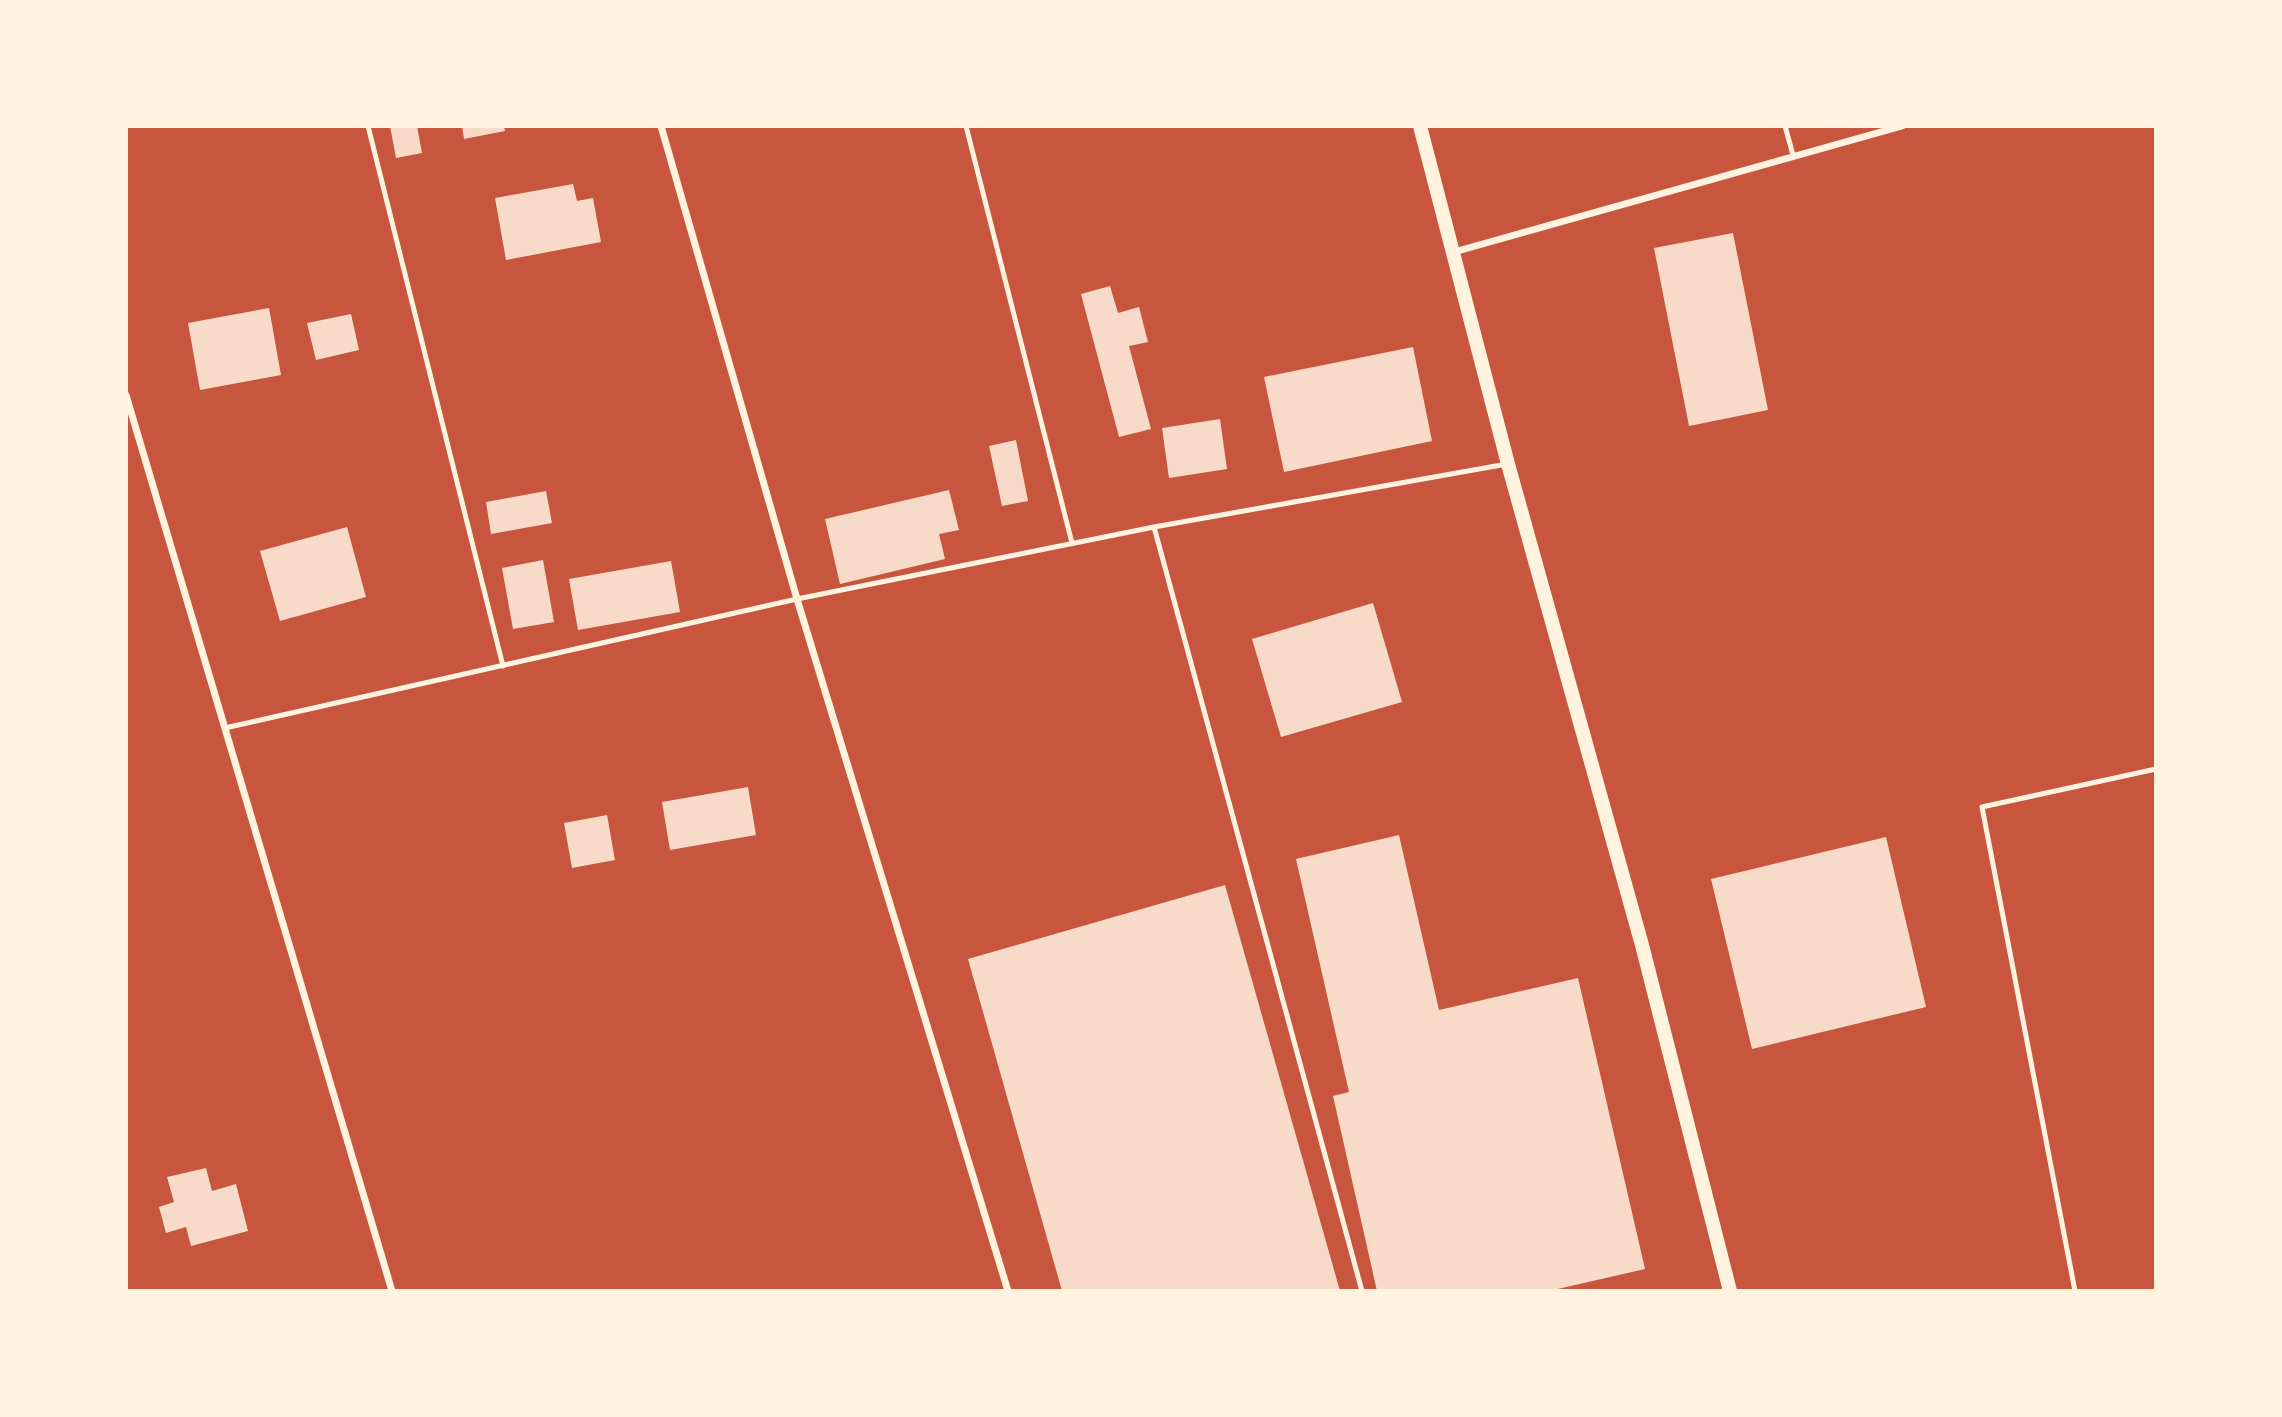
<!DOCTYPE html>
<style>
body{margin:0}
#map{position:relative;width:2282px;height:1417px;overflow:hidden;background:#c8553d;font-family:Helvetica,sans-serif}
canvas{display:block}
.frame{position:absolute;inset:0;border:128px solid #fff3e0;pointer-events:none}
</style>
<div id="map">
<canvas width="2282" height="1417"></canvas>
<div class="frame"></div>
</div>
<script>
const c = document.querySelector('canvas').getContext('2d');
c.lineJoin = 'round';
function fill(path, color) { c.fillStyle = color; c.fill(path, 'evenodd'); }
const toPath = rows => new Path2D(rows.map(r => 'M' + r).join(''));
function stroke(path, color, width, dash) { c.strokeStyle = color; c.lineWidth = width; c.lineCap = dash ? 'butt' : 'round'; c.setLineDash(dash || []); c.stroke(path); }
fill(toPath([
 [390,126,417,126,422,153,396,158],
 [462,126,504,126,505,131,464,139],
 [573,184,577,201,593,198,601,242,506,260,495,198],
 [1733,233,1768,410,1689,426,1654,248],
 [1110,286,1118,313,1139,307,1148,342,1129,346,1151,429,1119,437,1081,294],
 [269,308,281,375,200,390,188,323],
 [351,314,359,350,316,360,307,323],
 [1413,347,1432,441,1284,472,1264,377],
 [1220,419,1227,469,1169,478,1162,428],
 [1016,440,1028,501,1002,506,989,446],
 [949,490,959,530,939,534,945,559,840,584,825,519],
 [546,491,552,523,491,534,486,502],
 [347,527,366,597,280,621,260,551],
 [543,560,554,622,513,629,502,568],
 [671,561,680,612,578,630,569,579],
 [1373,603,1402,702,1281,737,1252,639],
 [748,787,756,835,670,850,662,802],
 [607,815,615,860,572,868,564,823],
 [1399,835,1439,1010,1578,978,1645,1269,1549,1291,1377,1291,1333,1096,1349,1092,1296,859],
 [1886,837,1926,1007,1752,1049,1711,879],
 [1225,885,1340,1291,1062,1291,968,959],
 [206,1168,212,1191,236,1184,248,1231,191,1246,186,1227,166,1233,159,1207,174,1202,167,1177]
]), '#f7dbc8');
stroke(toPath([
 [368,126,503,666],
 [966,126,1072,543],
 [1785,126,1793,155],
 [1154,527,1362,1291],
 [225,728,797,599,1154,527,1507,464],
 [2075,1291,1982,807,2156,769]
]), '#fff3e0', 5);
stroke(toPath([
 [661,126,797,599,1008,1291],
 [1454,252,1902,126],
 [126,395,392,1291]
]), '#fff3e0', 7);
stroke(toPath([
 [1420,126,1508,464,1642,945,1730,1291]
]), '#fff3e0', 14);
</script>
